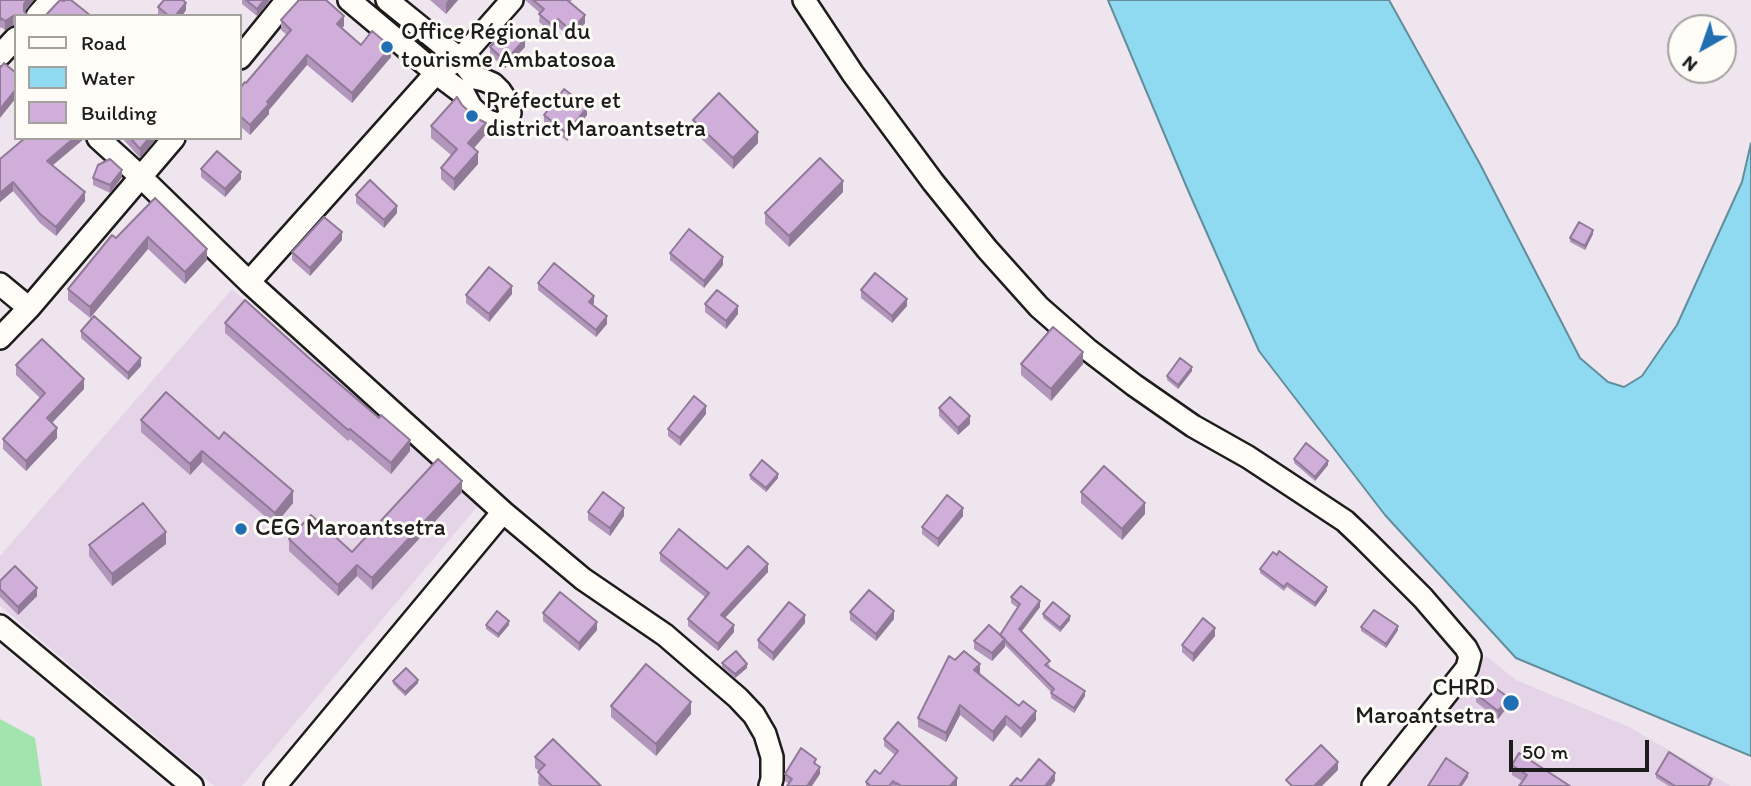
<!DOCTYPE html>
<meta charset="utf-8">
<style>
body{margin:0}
#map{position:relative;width:1751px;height:786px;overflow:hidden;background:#efe5ee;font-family:Itim,sans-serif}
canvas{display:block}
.legend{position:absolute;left:14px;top:14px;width:228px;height:126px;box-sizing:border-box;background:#fdfcf7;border:2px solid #a3a29f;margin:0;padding:9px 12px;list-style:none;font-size:21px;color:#1c1c1c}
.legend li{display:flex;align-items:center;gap:14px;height:35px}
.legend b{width:35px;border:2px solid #a3a29f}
.north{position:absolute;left:1667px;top:14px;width:70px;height:70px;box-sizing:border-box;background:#fdfcf7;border:2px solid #a3a29f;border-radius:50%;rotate:220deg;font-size:19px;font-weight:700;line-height:28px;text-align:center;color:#1c1c1c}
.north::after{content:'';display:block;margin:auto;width:24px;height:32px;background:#1f6fb2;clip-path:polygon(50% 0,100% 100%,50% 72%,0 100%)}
.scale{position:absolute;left:1509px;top:740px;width:140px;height:32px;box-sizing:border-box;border:4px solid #1c1c1c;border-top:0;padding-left:9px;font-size:21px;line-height:24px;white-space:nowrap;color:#1c1c1c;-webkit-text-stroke:5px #fdfcf7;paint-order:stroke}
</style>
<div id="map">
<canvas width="1751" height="786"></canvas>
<ul class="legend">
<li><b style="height:9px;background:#fdfcf7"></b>Road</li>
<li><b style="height:19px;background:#90daf1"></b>Water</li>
<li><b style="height:19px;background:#cfaed9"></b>Building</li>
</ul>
<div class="north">N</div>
<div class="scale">50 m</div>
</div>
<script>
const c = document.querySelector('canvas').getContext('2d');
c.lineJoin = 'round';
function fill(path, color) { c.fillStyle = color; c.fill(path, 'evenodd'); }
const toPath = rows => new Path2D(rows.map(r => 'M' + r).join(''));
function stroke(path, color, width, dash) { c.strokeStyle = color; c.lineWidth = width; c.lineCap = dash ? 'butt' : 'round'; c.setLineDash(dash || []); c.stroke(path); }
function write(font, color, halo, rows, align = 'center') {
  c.font = font + ' Itim,sans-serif'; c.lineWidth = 6; c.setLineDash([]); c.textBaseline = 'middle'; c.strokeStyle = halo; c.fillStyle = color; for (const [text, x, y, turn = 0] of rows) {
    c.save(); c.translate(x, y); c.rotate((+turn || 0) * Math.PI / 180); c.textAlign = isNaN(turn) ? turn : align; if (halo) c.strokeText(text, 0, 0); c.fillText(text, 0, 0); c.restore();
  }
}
fill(toPath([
 [232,289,482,501,242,786,214,786,0,606,0,556],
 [1486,656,1516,680,1629,727,1731,786,1386,786]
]), '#e5d4e8');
fill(toPath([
 [0,719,35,738,42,786,0,786]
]), '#a2e4ae');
const water = toPath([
 [1108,0,1389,0,1480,164,1580,358,1608,382,1624,387,1642,376,1677,325,1742,182,1751,143,1751,756,1516,658,1385,515,1259,351,1187,188,1108,0]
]);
fill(water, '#90daf1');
stroke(water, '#628e9c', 2);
const street = toPath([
 [349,0,436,73,464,94,471,107,485,120,497,124,501,124,508,118,510,113,508,103,500,91,493,84,484,80,475,78,460,59,387,0],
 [804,0,853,74,933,182,987,249,1039,307,1087,349,1134,385,1193,426,1248,457,1345,521,1365,540,1423,598,1466,648,1470,656,1467,668,1373,786],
 [37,16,51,0],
 [0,55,16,38],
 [240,58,287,0],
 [98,138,142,178,249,282,503,512,583,579,665,635,738,698,754,715,765,734,772,757,772,779,770,786],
 [249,282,436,73,460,59,512,0],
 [0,284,29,308],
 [0,338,29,308,174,138],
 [0,626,192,786],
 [275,786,503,512]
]);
stroke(street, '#1c1c1c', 26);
stroke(street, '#fdfcf7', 21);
fill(toPath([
 [0,0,16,16,16,25,13,25,5,30,1,27,0,29],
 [242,0,269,0,269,2,257,16,242,4],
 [430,0,458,0,446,14],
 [525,0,572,0,570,2,585,23,571,39,558,27,551,32,539,22,540,13],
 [158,7,186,10,182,16,160,16,158,14],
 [281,20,344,26,342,28,361,45,391,57,352,103,307,65,269,110,269,114,250,135,240,126,240,88,246,83,287,35,281,30],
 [490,47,525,47,505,68,490,55],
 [462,105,476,118,486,134,474,148,478,164,454,191,441,179,441,168,451,155,431,138,431,126],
 [544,115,587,115,567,141,544,123],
 [693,120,758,143,733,169,693,131],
 [85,138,53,165,85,201,56,236,40,223,13,191,0,202,0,159],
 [122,138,157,138,140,158],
 [201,169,241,179,225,197,201,177],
 [122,177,110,193,93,185,93,178],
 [843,192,789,247,765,224,765,213],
 [356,195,397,213,384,228,356,203],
 [155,198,207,260,185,284,148,249,90,318,68,300,68,289],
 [1593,234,1585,250,1570,242,1570,238],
 [342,240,310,276,292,260,292,252],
 [670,253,723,265,704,288,670,260],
 [538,283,594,303,593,305,607,324,596,337,538,290],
 [861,290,907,306,892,323,861,298],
 [512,294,489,322,466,303,466,295],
 [705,304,738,314,726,329,705,312],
 [225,323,410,451,391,474,350,439,348,441,225,333],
 [81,331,141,366,128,380,81,338],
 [1021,364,1083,364,1051,401,1021,375],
 [16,365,84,389,52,423,57,438,26,471,3,449,3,439,40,398,16,375],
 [1192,371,1178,389,1167,380,1167,376],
 [939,408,970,424,958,435,939,416],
 [706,414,680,446,668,436,668,429],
 [141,420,219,439,293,503,275,525,202,462,190,475,141,432],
 [1294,459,1328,465,1315,481,1294,463],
 [750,475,778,478,766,492,750,479],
 [462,492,372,590,357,576,338,596,289,551,289,539,352,552],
 [1081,492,1145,514,1122,540,1081,503],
 [588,512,624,516,610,536,588,520],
 [963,516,938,547,922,534,922,527],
 [166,544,112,586,89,556,89,545],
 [660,553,727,569,768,572,725,618,734,632,718,651,688,626,688,619,705,597,660,561],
 [1260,569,1327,591,1315,607,1287,587,1284,591,1260,573],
 [0,581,37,596,18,615,0,597],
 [1011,597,1040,607,1021,632,1050,666,1049,667,1085,696,1074,713,1051,698,1051,692,1005,645,1005,647,992,661,974,649,974,641,1000,635,1018,608,1011,603],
 [850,612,894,619,876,641,850,620],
 [543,613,597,630,579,651,543,621],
 [1043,614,1070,620,1060,632,1043,618],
 [805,623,773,661,758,648,758,640],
 [486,625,509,625,498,638,486,629],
 [1361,627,1398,630,1386,648,1361,631],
 [1215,636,1193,662,1182,652,1182,645],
 [722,663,747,668,735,678,722,667],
 [980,673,1036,720,1021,738,1006,725,993,742,960,715,946,742,918,727,918,718],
 [393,681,418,683,405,696,393,684],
 [1476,694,1509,705,1498,719,1476,702],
 [611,706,691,714,656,756,611,717],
 [884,739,957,786,866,786,866,782,880,774,895,755,884,746],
 [535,757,601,786,540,786,538,784,539,771,535,768],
 [816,764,820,774,789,784,785,781,785,774],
 [1512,765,1570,786,1522,781,1512,775],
 [1656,774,1712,783,1710,786,1669,786,1656,778]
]), '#b296bb');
fill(toPath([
 [27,0,34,0,24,13,24,4],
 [264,0,269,0,269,2,257,16,257,9],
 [448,0,458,0,446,14,446,3],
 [186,3,186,10,182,16,175,16],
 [585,15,585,23,571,39,571,31],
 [13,16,13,25,5,30,5,21],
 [344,16,344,26,337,33,337,24],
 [558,19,558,27,551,32,551,24],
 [525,39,525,47,505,68,505,61],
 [391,47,391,57,352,103,352,93],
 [307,55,307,65,269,110,269,114,250,135,250,125,267,102],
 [16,89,16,98,0,118,0,109],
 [587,107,587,115,567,141,567,133],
 [486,123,486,134,468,155,468,143],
 [758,132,758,143,733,169,733,158],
 [74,138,85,138,47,170,47,161],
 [149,138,157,138,140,158,140,149],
 [478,152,478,164,454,191,454,179],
 [122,170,122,177,110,193,110,185],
 [241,172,241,179,225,197,225,189],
 [843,181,843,192,789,247,789,236],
 [13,182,13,191,0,202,0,193],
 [85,192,85,201,56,236,56,227],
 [397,206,397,213,384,228,384,220],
 [1593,230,1593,234,1585,250,1585,246],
 [342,232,342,240,310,276,310,268],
 [148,237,148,249,90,318,90,307],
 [207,249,207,260,185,284,185,272],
 [723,257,723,265,704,288,704,281],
 [512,286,512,294,489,322,489,314],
 [594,296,594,303,589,309,589,302],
 [907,299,907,306,892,323,892,316],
 [738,306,738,314,726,329,726,321],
 [607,316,607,324,596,337,596,330],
 [1083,352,1083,364,1051,401,1051,389],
 [141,358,141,366,128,380,128,373],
 [1192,367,1192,371,1178,389,1178,385],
 [84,379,84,389,47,428,47,418],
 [706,406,706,414,680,446,680,438],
 [970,416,970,424,958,435,958,428],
 [57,428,57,438,26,471,26,461],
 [410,440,410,451,391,474,391,463],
 [202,451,202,462,190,475,190,464],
 [1328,461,1328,465,1315,481,1315,477],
 [778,474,778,478,766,492,766,488],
 [462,481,462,492,372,590,372,578],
 [293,491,293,503,275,525,275,513],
 [1145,503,1145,514,1122,540,1122,529],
 [624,508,624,516,610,536,610,528],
 [963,508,963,516,938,547,938,539],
 [166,532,166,544,112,586,112,574],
 [768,564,768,572,721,622,721,615],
 [357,565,357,576,338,596,338,585],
 [1327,587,1327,591,1315,607,1315,603],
 [37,588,37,596,18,615,18,607],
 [1040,601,1040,607,1019,635,1019,629],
 [894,611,894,619,876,641,876,634],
 [805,615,805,623,773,661,773,653],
 [1070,616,1070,620,1060,632,1060,628],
 [509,621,509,625,498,638,498,634],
 [597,622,597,630,579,651,579,643],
 [734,625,734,632,718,651,718,644],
 [1398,626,1398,630,1386,648,1386,644],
 [1215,628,1215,636,1193,662,1193,654],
 [1005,639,1005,647,992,661,992,653],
 [747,664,747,668,735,678,735,674],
 [980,664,980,673,974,679,974,670],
 [418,680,418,683,405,696,405,692],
 [1085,691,1085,696,1074,713,1074,708],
 [1509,698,1509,705,1498,719,1498,711],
 [691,702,691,714,656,756,656,744],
 [960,705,960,715,946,742,946,733],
 [1036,711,1036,720,1021,738,1021,729],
 [1006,716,1006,725,993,742,993,732],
 [1338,762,1338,770,1322,786,1314,786],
 [820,767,820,774,812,786,807,786],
 [1055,773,1055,781,1051,786,1045,786],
 [1468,773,1468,777,1462,786,1459,786],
 [957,778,957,786,950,786]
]), '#917a98');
const building = toPath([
 [0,0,27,0,24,4,24,11,28,16,13,16,5,21,1,18,0,20,0,0],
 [60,0,64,1,65,0,71,0,91,16,45,16,60,0],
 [164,0,183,0,186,3,175,16,169,16,158,7,164,0],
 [246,0,264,0,257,9,246,0],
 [299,0,326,0,344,16,337,24,361,45,372,31,391,47,352,93,307,55,267,102,269,104,250,125,240,116,240,88,245,82,246,83,291,30,281,20,299,0],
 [533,0,567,0,585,15,571,31,558,19,551,24,539,14,544,9,533,0],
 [510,25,525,39,505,61,490,47,510,25],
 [4,63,16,73,16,89,0,109,0,66,1,67,4,63],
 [564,89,587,107,567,133,544,115,564,89],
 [719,93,758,132,733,158,693,120,719,93],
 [457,97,462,105,476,118,486,123,468,143,478,152,454,179,441,168,457,149,431,126,457,97],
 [25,138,74,138,47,161,85,192,56,227,40,214,13,182,0,193,0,159,25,138],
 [130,138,149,138,140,149,130,138],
 [217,151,241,172,225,189,201,169,217,151],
 [820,158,843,181,789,236,765,213,820,158],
 [110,159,122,170,110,185,93,178,98,165,110,159],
 [370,180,397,206,384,220,356,195,370,180],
 [155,198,207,249,185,272,148,237,90,307,68,289,112,235,116,238,155,198],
 [324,217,342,232,310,268,292,252,324,217],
 [1579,222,1593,230,1585,246,1570,238,1579,222],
 [689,229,723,257,704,281,670,253,689,229],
 [554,263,594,296,589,302,607,316,596,330,538,283,554,263],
 [489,267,512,286,489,314,466,295,489,267],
 [875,273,907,299,892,316,861,290,875,273],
 [717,290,738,306,726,321,705,304,717,290],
 [245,300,309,358,379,418,381,415,410,440,391,463,350,429,348,430,225,323,245,300],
 [94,316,141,358,128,373,81,331,94,316],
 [1053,327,1083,352,1051,389,1021,364,1053,327],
 [42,339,84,379,47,418,57,428,26,461,3,439,45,393,16,365,42,339],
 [1180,358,1192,367,1178,385,1167,376,1180,358],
 [166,392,219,439,224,432,293,491,275,513,202,451,190,464,141,420,166,392],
 [694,396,706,406,680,438,668,429,694,396],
 [950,397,970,416,958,428,939,408,950,397],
 [1306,443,1328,461,1315,477,1294,459,1306,443],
 [438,459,462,481,372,578,357,565,338,585,289,539,311,515,352,552,438,459],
 [762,460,778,474,766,488,750,475,762,460],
 [1104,466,1145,503,1122,529,1081,492,1104,466],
 [603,492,624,508,610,528,588,512,603,492],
 [947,495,963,508,938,539,922,527,947,495],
 [143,503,166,532,112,574,89,545,143,503],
 [679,529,727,569,748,546,768,564,721,615,734,625,718,644,688,619,709,593,660,553,679,529],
 [1279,551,1327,587,1315,603,1287,583,1284,587,1260,569,1273,552,1277,555,1279,551],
 [15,566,37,588,18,607,0,589,0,581,15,566],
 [1021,586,1040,601,1019,629,1050,661,1045,665,1085,691,1074,708,1051,693,1054,689,1000,635,1020,604,1011,597,1021,586],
 [869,590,894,611,876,634,850,612,869,590],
 [560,592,597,622,579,643,543,613,560,592],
 [789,602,805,615,773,653,758,640,789,602],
 [1053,602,1070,616,1060,628,1043,614,1053,602],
 [1374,610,1398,626,1386,644,1361,627,1374,610],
 [497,611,509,621,498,634,486,625,497,611],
 [1203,618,1215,628,1193,654,1182,645,1203,618],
 [989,625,1005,639,992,653,974,641,989,625],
 [736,651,747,664,735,674,722,663,736,651],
 [964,651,980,664,974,670,1019,706,1023,701,1036,711,1021,729,1006,716,993,732,960,705,946,733,918,718,949,656,955,660,964,651],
 [646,664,691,702,656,744,611,706,646,664],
 [406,668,418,680,405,692,393,681,406,668],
 [1486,681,1509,698,1498,711,1476,694,1486,681],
 [898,722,957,778,950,786,901,786,897,783,896,784,893,781,889,786,871,786,866,782,875,770,880,774,898,751,884,739,898,722],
 [553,739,601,786,552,786,538,772,545,765,535,757,553,739],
 [1321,745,1338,762,1314,786,1292,786,1286,780,1321,745],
 [801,748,816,759,814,763,820,767,807,786,787,786,792,779,785,774,801,748],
 [1669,752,1712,779,1708,786,1675,786,1656,774,1669,752],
 [1519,753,1570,786,1519,786,1527,775,1512,765,1519,753],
 [1446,758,1468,773,1459,786,1428,786,1446,758],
 [1039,759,1055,773,1045,786,1010,786,1017,778,1021,781,1039,759]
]);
fill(building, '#cfaed9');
stroke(building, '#917a98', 2);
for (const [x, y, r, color] of [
 [387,47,7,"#1f6fb2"],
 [472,116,7,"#1f6fb2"],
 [241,529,7,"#1f6fb2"],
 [1511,703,9,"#1f6fb2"]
]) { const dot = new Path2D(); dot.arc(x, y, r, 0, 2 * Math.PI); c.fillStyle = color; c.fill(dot); stroke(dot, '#fdfcf7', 2.5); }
write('24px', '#1c1c1c', '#fdfcf7', [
 ["Office Régional du",401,33],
 ["tourisme Ambatosoa",401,61],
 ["Préfecture et",486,102],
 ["district Maroantsetra",486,130],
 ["CEG Maroantsetra",255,529],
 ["CHRD",1495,689,"right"],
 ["Maroantsetra",1495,717,"right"]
], 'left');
</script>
